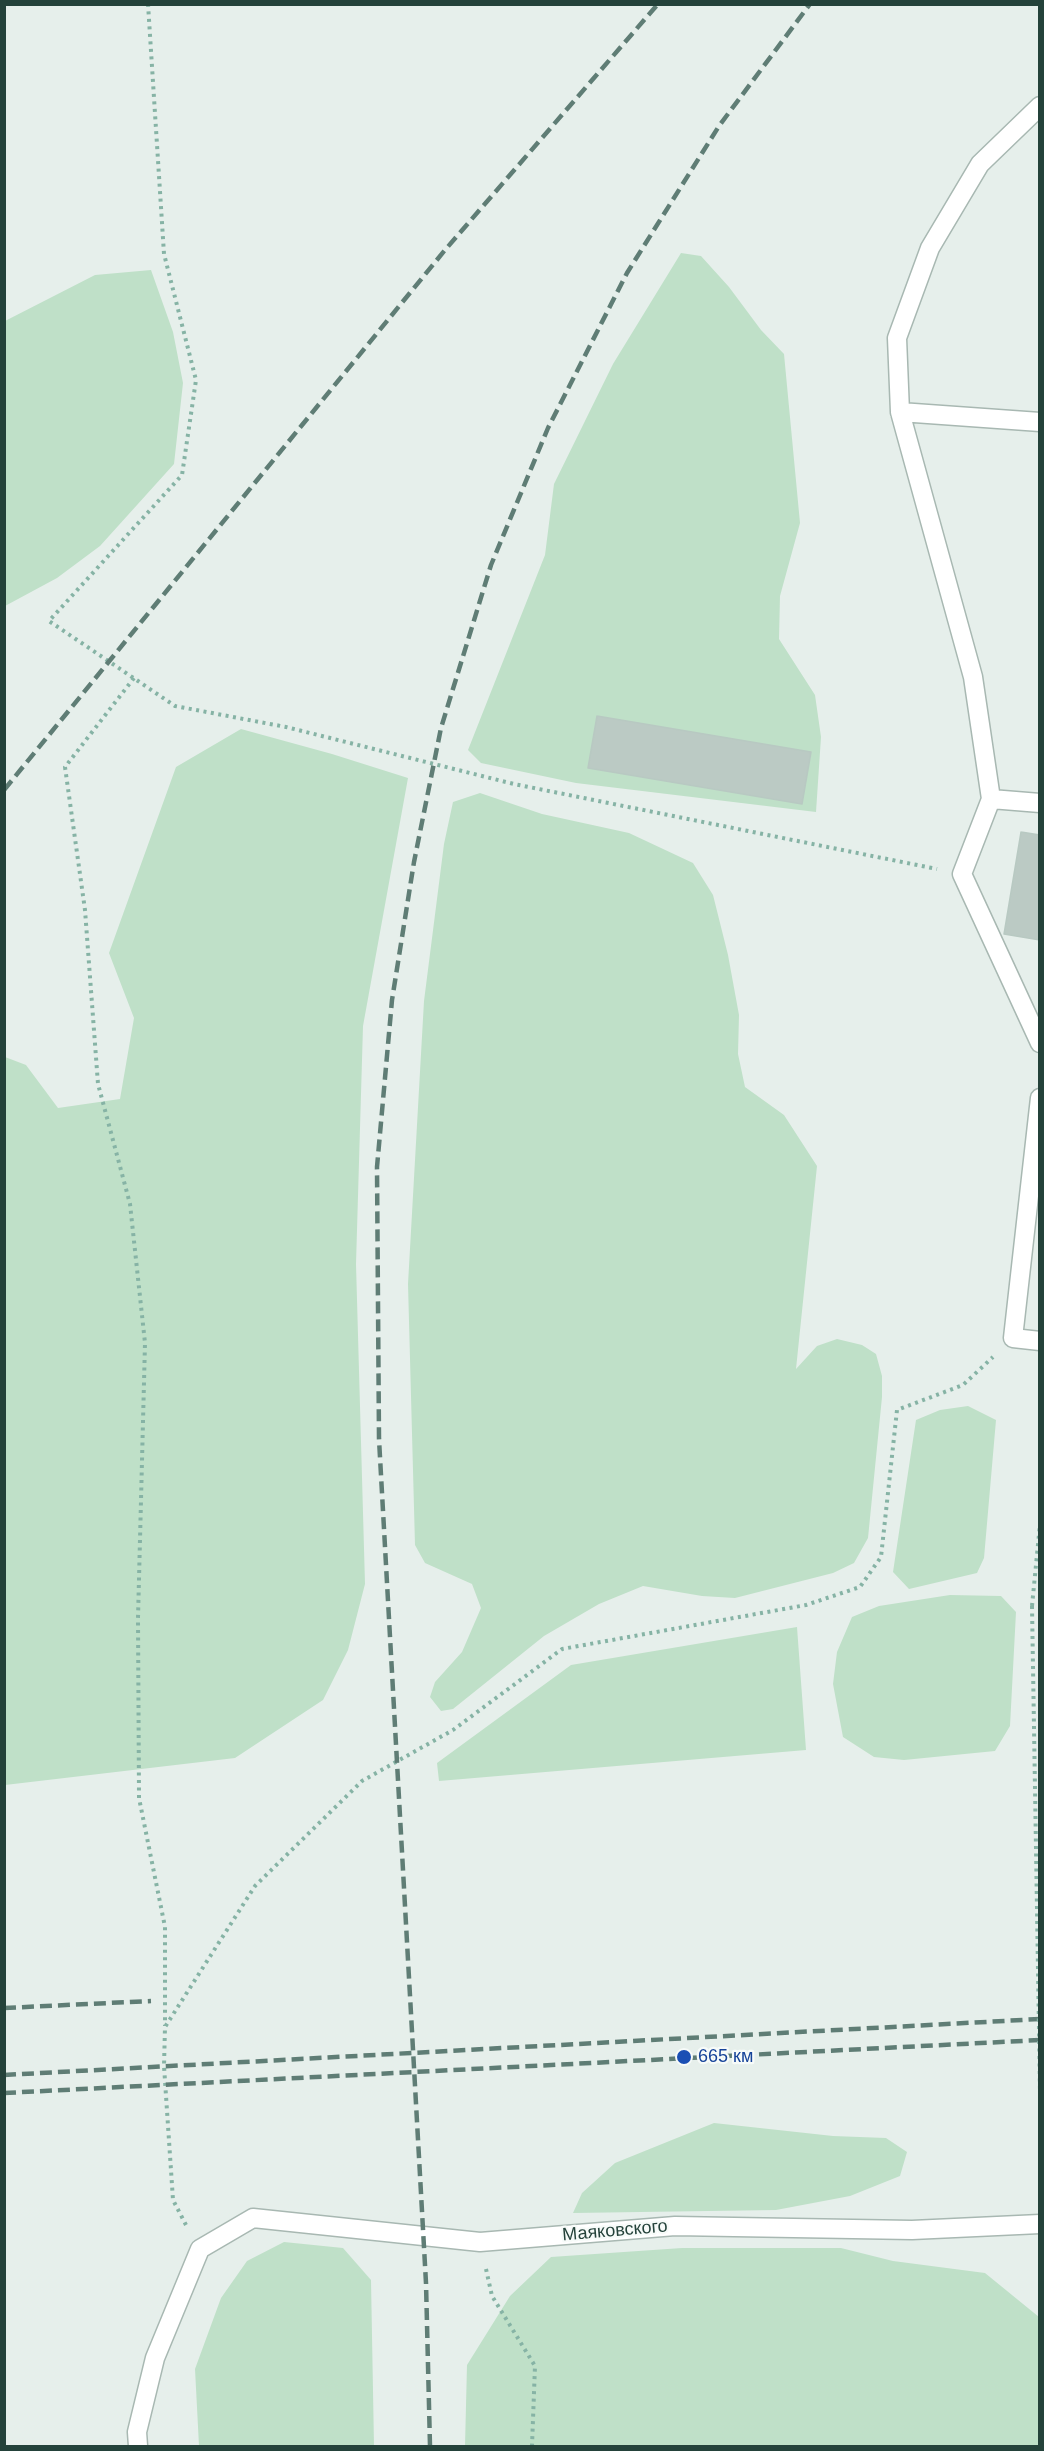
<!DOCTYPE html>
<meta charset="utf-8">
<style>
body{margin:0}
#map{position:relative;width:1044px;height:2451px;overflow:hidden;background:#e6efeb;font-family:Arial,sans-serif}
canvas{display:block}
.frame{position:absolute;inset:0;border:6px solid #24423a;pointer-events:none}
</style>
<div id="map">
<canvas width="1044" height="2451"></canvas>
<div class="frame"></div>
</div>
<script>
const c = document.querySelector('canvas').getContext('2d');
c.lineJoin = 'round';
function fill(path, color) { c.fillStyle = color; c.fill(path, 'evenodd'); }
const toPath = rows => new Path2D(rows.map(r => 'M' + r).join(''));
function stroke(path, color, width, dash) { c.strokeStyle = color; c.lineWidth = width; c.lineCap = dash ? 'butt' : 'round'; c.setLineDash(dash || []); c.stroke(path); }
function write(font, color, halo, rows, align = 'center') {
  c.font = font + ' Arial,sans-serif'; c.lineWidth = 4.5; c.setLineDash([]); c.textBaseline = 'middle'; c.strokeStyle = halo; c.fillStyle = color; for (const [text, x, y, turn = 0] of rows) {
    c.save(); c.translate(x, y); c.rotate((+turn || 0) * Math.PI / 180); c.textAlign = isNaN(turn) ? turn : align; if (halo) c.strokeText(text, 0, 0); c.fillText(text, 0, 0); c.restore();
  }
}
fill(toPath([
 [681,253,701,256,729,287,761,330,784,354,800,523,780,596,779,639,815,695,821,737,816,812,576,783,481,763,468,750,545,555,554,484,613,364],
 [151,270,173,332,183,383,174,464,100,546,57,578,5,606,5,321,95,275],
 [241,729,332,754,408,778,363,1026,356,1264,365,1584,348,1650,323,1700,235,1758,5,1785,5,1057,26,1065,58,1108,120,1099,134,1018,109,953,176,767],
 [480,793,542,814,629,833,693,863,713,895,728,955,739,1015,738,1054,745,1087,784,1115,817,1166,796,1369,817,1346,837,1339,862,1345,876,1354,882,1376,882,1397,868,1538,854,1563,833,1573,735,1598,702,1596,643,1586,599,1604,544,1636,453,1709,441,1711,430,1697,435,1682,462,1652,481,1608,472,1584,425,1563,415,1545,408,1284,424,1001,444,844,453,802],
 [968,1406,996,1420,984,1558,977,1573,909,1589,893,1572,916,1420,940,1410],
 [950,1595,1001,1596,1016,1612,1010,1726,995,1751,904,1760,874,1757,843,1737,833,1684,837,1652,852,1617,879,1606],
 [797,1627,806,1750,439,1781,437,1763,571,1665],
 [714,2123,833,2136,886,2138,907,2152,900,2176,850,2196,776,2210,573,2213,582,2193,615,2163],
 [284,2242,343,2248,371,2280,374,2446,199,2446,195,2369,221,2298,247,2261],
 [682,2248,841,2248,893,2261,985,2273,1039,2317,1039,2446,465,2446,467,2365,510,2296,551,2257]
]), '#bfe0c8');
const building = toPath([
 [597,716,811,752,802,804,588,768,597,716],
 [1021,832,1040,835,1040,940,1004,934,1021,832]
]);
fill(building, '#bbcac4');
stroke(building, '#b8c9c2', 1.5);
const minor = toPath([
 [1040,106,980,164,930,248,897,338,900,412,973,677,991,799,962,874,1040,1043],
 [900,412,1040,422],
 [991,799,1040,803],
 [1040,1098,1013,1338,1040,1341],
 [138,2446,137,2432,155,2358,200,2249,253,2218,480,2242,675,2226,912,2230,1040,2224]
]);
stroke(minor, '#a8b8b2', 21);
stroke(toPath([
 [148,4,164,254,196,380,182,475,49,621,175,706,286,727,514,784,937,869],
 [134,678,65,767,85,910,98,1084,130,1204,145,1343,138,1618,139,1798,165,1927,165,2026],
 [1032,1606,1040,1524],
 [186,2225,173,2200,164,2066,165,2027,255,1886,362,1781,453,1730,562,1649,806,1605,860,1587,881,1557,897,1410,963,1385,993,1357],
 [486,2269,492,2296,535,2366,532,2446]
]), '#86b3a5', 4, [3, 4.5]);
stroke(minor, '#fff', 18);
stroke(toPath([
 [4,790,445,250,658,4],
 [4,2008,151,2001],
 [4,2075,1040,2019],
 [4,2093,1040,2040],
 [430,2446,426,2283,379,1439,377,1167,392,1000,414,862,441,728,491,565,548,428,627,273,719,126,810,4]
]), '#5f7d75', 4.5, [12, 6]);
stroke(toPath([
 [1032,1606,1040,2091]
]), '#86b3a5', 4, [3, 4.5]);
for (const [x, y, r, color] of [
 [684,2057,8,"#1a4fb4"]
]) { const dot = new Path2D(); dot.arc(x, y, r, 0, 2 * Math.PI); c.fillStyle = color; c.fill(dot); stroke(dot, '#f7fbf9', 2); }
write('18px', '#164399', '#f7fbf9', [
 ["665 км",698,2057]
], 'left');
write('18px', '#24423a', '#f7fbf9', [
 ["Маяковского",615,2231,-5]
]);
</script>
